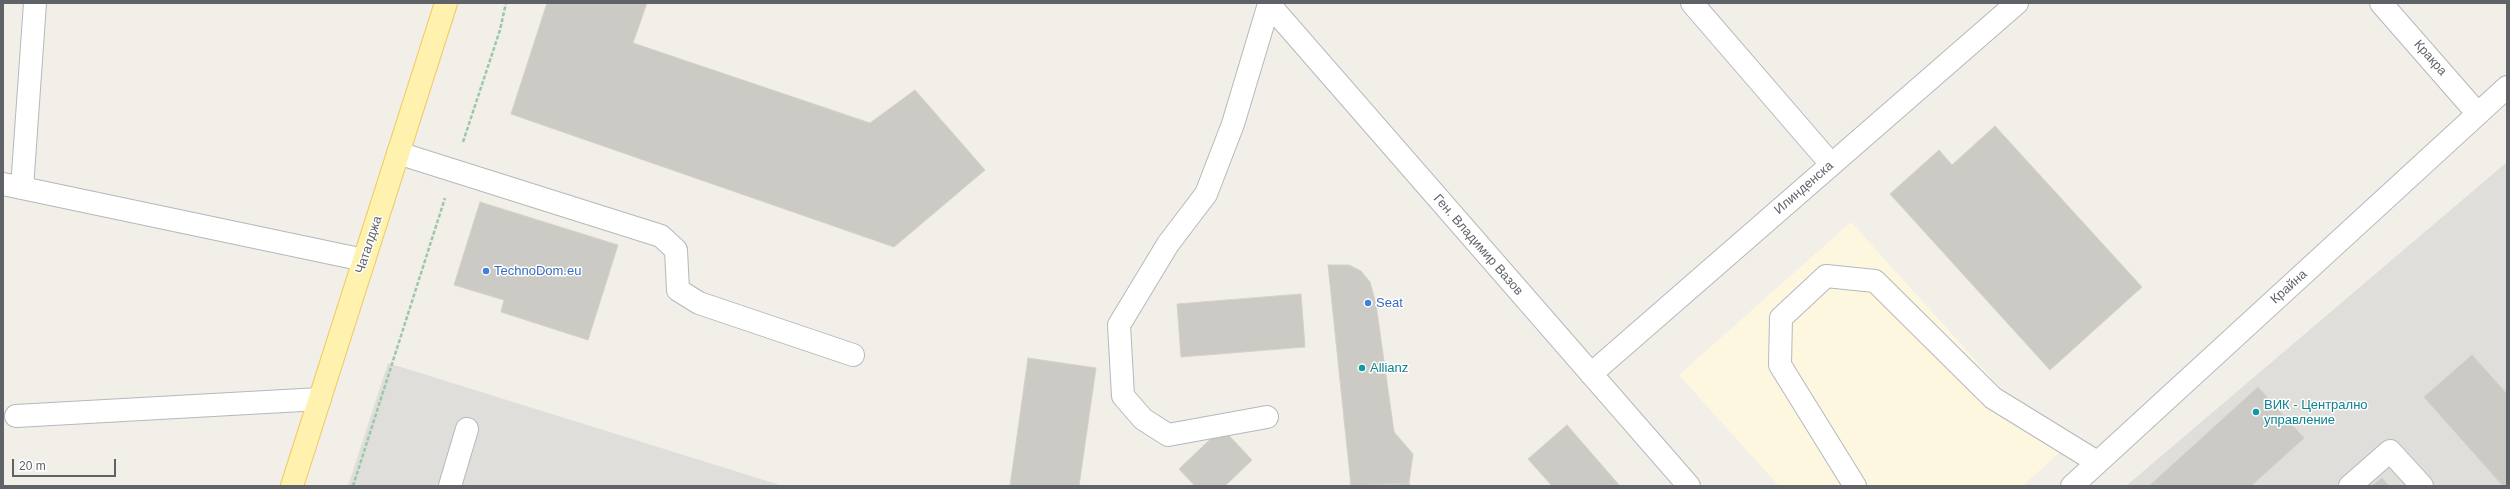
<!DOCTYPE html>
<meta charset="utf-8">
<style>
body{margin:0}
#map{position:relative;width:2510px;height:489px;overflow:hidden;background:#f1efe8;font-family:Arial,sans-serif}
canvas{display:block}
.frame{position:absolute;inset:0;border:4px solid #5f6368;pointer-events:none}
.scale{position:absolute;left:12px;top:459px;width:104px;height:18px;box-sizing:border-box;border:2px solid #5f6368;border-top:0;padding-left:5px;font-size:12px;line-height:14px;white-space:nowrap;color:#5f6368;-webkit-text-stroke:3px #fff;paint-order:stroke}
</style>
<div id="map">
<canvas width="2510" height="489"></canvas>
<div class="frame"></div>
<div class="scale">20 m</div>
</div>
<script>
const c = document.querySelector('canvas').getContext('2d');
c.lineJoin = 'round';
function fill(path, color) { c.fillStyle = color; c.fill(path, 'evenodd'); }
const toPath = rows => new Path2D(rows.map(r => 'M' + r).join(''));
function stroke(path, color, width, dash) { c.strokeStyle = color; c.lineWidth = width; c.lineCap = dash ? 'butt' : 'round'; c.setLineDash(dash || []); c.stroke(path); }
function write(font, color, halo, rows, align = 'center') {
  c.font = font + ' Arial,sans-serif'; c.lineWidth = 3; c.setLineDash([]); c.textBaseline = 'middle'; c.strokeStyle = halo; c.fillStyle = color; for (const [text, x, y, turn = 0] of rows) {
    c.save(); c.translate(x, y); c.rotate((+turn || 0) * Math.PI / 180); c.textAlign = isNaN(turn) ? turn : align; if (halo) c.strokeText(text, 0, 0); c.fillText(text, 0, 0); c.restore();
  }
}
fill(toPath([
 [1851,222,2059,453,2022,486,1779,486,1679,375]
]), '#fef7e0');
fill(toPath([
 [2507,162,2507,486,2126,486],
 [388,363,783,486,348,486]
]), '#e0deda');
const building = toPath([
 [547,3,647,3,633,43,870,123,915,90,985,170,894,247,511,114,547,3],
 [1995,126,2142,287,2050,370,1890,194,1939,150,1952,165,1995,126],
 [480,202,618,245,588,340,501,312,504,300,454,285,480,202],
 [1328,265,1349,265,1361,271,1370,282,1376,304,1394,432,1413,454,1409,483,1351,486,1328,265],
 [1301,294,1305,347,1181,357,1177,304,1301,294],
 [2472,355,2507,394,2507,486,2503,486,2424,397,2472,355],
 [1028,358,1096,368,1079,486,1010,486,1028,358],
 [2258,387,2304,438,2251,486,2149,486,2258,387],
 [1567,425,1620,486,1552,486,1528,459,1567,425],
 [1222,428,1252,460,1225,486,1195,486,1179,469,1222,428],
 [2382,478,2389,486,2372,486,2382,478],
 [1409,483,1410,486,1376,486,1409,483]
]);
fill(building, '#cccac5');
stroke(building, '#d6d1c6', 1);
const minor = toPath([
 [1268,3,1689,486],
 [1692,3,1831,164],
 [2381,3,2478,114],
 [398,153,661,236,676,250,678,290,699,303,853,355],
 [3,184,364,260],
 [22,188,35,3],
 [1591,374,2017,3],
 [16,416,320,399],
 [1267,417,1168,435,1143,419,1123,396,1119,325,1168,244,1206,194,1233,124,1269,4],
 [450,486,467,429],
 [1855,486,1780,365,1781,318,1826,276,1875,281,1993,398,2097,462],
 [2072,486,2507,87],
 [2350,486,2390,451,2422,486]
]);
const major = toPath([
 [292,486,446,3]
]);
stroke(minor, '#b5b8bc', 24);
stroke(major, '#f2c960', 24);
stroke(toPath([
 [463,142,500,30,506,3],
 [353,486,445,198]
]), '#9cc7a9', 2.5, [4, 2]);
stroke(minor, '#fff', 22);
stroke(major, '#fff2af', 22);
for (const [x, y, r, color] of [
 [486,271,4,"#3f7fe0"],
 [1368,303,4,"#3f7fe0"],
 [1362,368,4,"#0f9aa8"],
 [2256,412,4,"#0f9aa8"]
]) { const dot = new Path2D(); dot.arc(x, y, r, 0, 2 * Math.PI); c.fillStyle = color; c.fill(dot); stroke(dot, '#fff', 1.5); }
write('13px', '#5f6368', '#fff', [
 ["Кракра",2430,58,49],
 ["Илинденска",1804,188,-41],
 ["Чаталджа",369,245,-72],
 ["Ген. Владимир Вазов",1478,245,49],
 ["Крайна",2289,287,-42]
]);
write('13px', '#366cbe', '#fff', [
 ["TechnoDom.eu",494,271],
 ["Seat",1376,303]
], 'left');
write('13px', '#0d838f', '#fff', [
 ["Allianz",1370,368],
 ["ВИК - Централно",2264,405],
 ["управление",2264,420]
], 'left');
</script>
